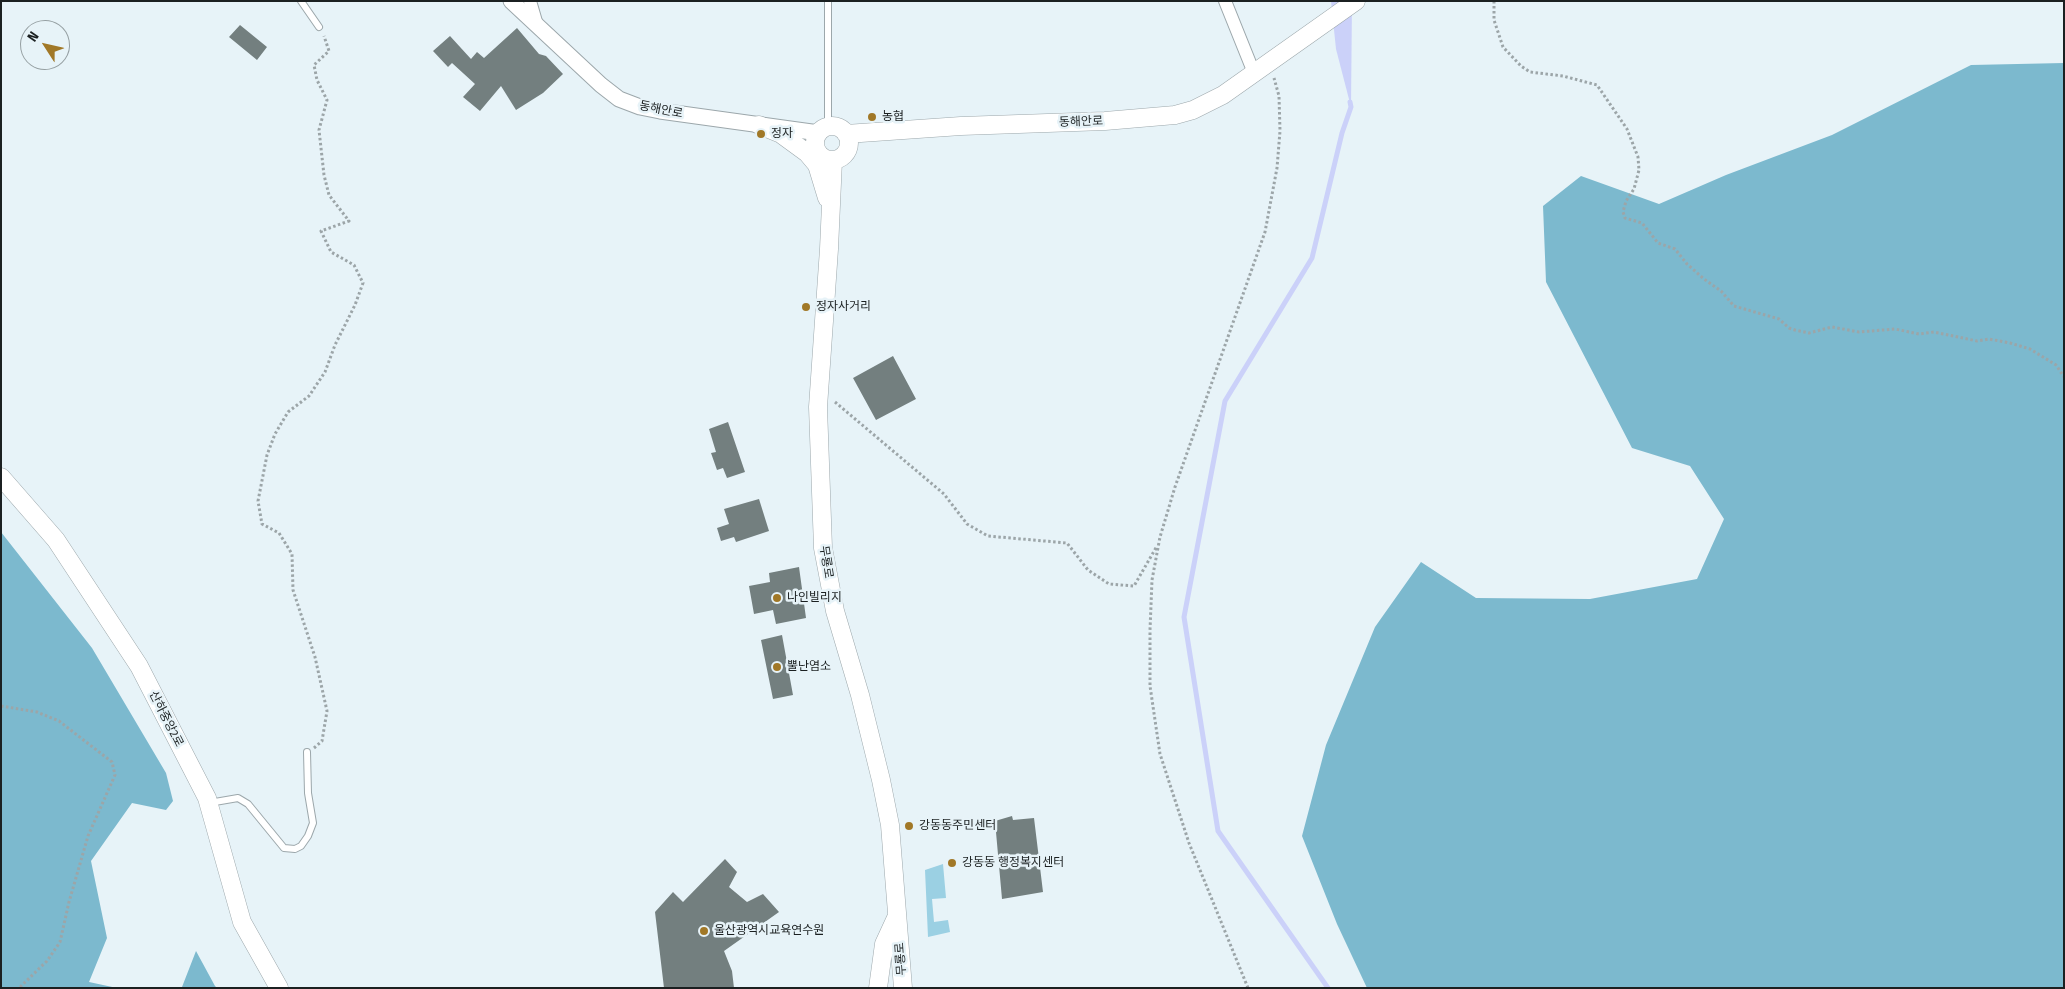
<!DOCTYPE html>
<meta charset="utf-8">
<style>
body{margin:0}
#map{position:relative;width:2065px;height:989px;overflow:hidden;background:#e7f3f8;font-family:"Fira Sans Condensed",sans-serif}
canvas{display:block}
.frame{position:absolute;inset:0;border:2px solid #1b2021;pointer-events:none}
.north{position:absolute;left:20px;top:20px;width:50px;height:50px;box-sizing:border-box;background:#e7f3f8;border:1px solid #959fa2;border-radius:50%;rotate:305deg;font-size:14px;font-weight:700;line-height:20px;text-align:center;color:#1b2021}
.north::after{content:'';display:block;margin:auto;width:18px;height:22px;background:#a17827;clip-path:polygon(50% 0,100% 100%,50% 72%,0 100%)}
</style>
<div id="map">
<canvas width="2065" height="989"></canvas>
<div class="frame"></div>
<div class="north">N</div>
</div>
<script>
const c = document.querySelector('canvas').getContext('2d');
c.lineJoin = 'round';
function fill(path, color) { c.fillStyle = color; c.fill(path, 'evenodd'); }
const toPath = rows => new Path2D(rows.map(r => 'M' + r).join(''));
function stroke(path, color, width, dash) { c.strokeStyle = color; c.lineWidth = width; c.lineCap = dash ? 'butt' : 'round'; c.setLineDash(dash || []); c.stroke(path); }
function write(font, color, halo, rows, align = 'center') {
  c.font = font + ' "Fira Sans Condensed","Noto Sans KR",sans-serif'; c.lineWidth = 5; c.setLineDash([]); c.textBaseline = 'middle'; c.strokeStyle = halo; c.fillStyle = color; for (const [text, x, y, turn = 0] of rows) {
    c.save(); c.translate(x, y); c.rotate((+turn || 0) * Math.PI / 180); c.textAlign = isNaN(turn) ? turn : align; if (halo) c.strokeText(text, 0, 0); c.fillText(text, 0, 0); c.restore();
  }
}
fill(toPath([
 [943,864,946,898,932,899,934,922,948,920,950,932,928,937,925,870]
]), '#9bd0e3');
fill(toPath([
 [2064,63,2064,988,1367,988,1337,924,1302,836,1326,745,1375,627,1421,562,1476,598,1590,599,1697,579,1724,519,1690,466,1632,448,1546,282,1543,206,1581,176,1659,204,1726,175,1832,135,1971,65],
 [1,532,92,648,166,773,173,801,166,810,132,803,91,861,107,938,89,982,117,988,1,988],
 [196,951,215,986,217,988,179,988,182,987]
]), '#7cb9ce');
fill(toPath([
 [1331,1,1352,1,1351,107,1336,49]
]), '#cbd1f9');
stroke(toPath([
 [1328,988,1218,831,1184,617,1225,401,1312,258,1342,133,1351,107,1350,102]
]), '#cbd1f9', 5);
fill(toPath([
 [240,25,267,47,257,60,229,37],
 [517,28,539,54,546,56,563,74,543,93,516,110,501,86,480,111,463,97,475,84,452,63,448,67,433,51,450,36,471,59,477,52,484,58],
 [893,356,916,399,876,420,853,378],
 [728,422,745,472,727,478,723,468,717,470,711,453,716,452,709,429],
 [759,499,769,531,736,542,734,537,721,541,717,528,729,524,724,509],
 [799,567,806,618,776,624,773,610,754,614,749,586,770,582,769,573],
 [782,635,793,695,773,699,761,640],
 [1012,816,1013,820,1034,818,1043,892,1002,899,995,821],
 [725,859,737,872,729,887,747,902,763,894,779,912,724,951,732,971,734,988,664,988,655,912,673,892,683,902]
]), '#737f7f');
const service = toPath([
 [301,1,319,27],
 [828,1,828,127],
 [209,803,238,798,248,804,284,848,295,849,301,846,308,836,313,823,308,793,307,752]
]);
const minor = toPath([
 [530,1,537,25],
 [1225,1,1254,73]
]);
const tertiary = toPath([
 [511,1,601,85,619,99,640,107,660,111,819,133]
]);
const secondary = toPath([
 [759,125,781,134,807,153,817,165,827,198],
 '815 143a17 17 0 1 1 34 0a17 17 0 1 1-34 0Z',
 [846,134,961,126,1105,121,1175,115,1193,110,1223,95,1356,1],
 [833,160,829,249,818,407,823,548,835,611,860,695,881,780,890,825,903,988],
 [1,477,56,540,139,666,207,798,242,922,279,988],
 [878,988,884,944,896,918]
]);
stroke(service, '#9ca7ab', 8);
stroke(minor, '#9ca7ab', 14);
stroke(tertiary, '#9ca7ab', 17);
stroke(secondary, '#9ca7ab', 19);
stroke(toPath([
 [1494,1,1494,20,1503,47,1521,66,1530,72,1563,76,1597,85,1627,129,1638,157,1639,170,1634,189,1626,201,1623,212,1625,218,1642,223,1658,243,1675,249,1687,264,1704,279,1721,291,1734,306,1779,319,1789,328,1795,330,1809,333,1832,327,1859,332,1895,329,1919,334,1934,332,1977,341,1989,339,2010,343,2030,349,2056,365,2064,377],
 [835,402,944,494,967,524,988,536,1067,543,1088,570,1109,584,1134,586,1157,546],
 [1,706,37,712,59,721,112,762,115,775,88,836,69,902,60,942,47,961,19,988],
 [314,748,322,741,327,711,315,657,293,590,292,554,279,533,262,524,258,501,267,455,275,434,288,412,309,396,325,372,335,345,355,305,363,283,354,265,331,252,321,231,349,221,329,195,324,175,319,130,327,100,317,80,314,65,329,51,324,36],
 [1248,988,1189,843,1160,754,1150,686,1150,630,1152,580,1160,537,1175,487,1265,232,1277,168,1280,131,1279,96,1274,78]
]), '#9ca5a8', 3, [2.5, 2.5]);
stroke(service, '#fff', 6);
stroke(minor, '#fff', 12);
stroke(tertiary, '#fff', 15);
stroke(secondary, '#fff', 18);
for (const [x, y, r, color] of [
 [872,117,5,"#a17827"],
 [761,134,5,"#a17827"],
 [806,307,5,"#a17827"],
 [777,598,5,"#a17827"],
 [777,667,5,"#a17827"],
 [909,826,5,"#a17827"],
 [952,863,5,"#a17827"],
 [704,931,5,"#a17827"]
]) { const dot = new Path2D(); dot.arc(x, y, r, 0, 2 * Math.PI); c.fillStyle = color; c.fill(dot); stroke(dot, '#e7f3f8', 2); }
write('12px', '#1b2021', '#e7f3f8', [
 ["동해안로",661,110,11],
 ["동해안로",1081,122,-2],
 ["무룡로",826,562,81],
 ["산하중앙2로",166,719,63],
 ["무룡로",901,959,-94]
]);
write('12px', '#1b2021', '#e7f3f8', [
 ["농협",882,117],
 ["정자",771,134],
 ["정자사거리",816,307],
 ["나인빌리지",787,598],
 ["뿔난염소",787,667],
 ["강동동주민센터",919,826],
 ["강동동 행정복지센터",962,863],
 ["울산광역시교육연수원",714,931]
], 'left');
</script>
